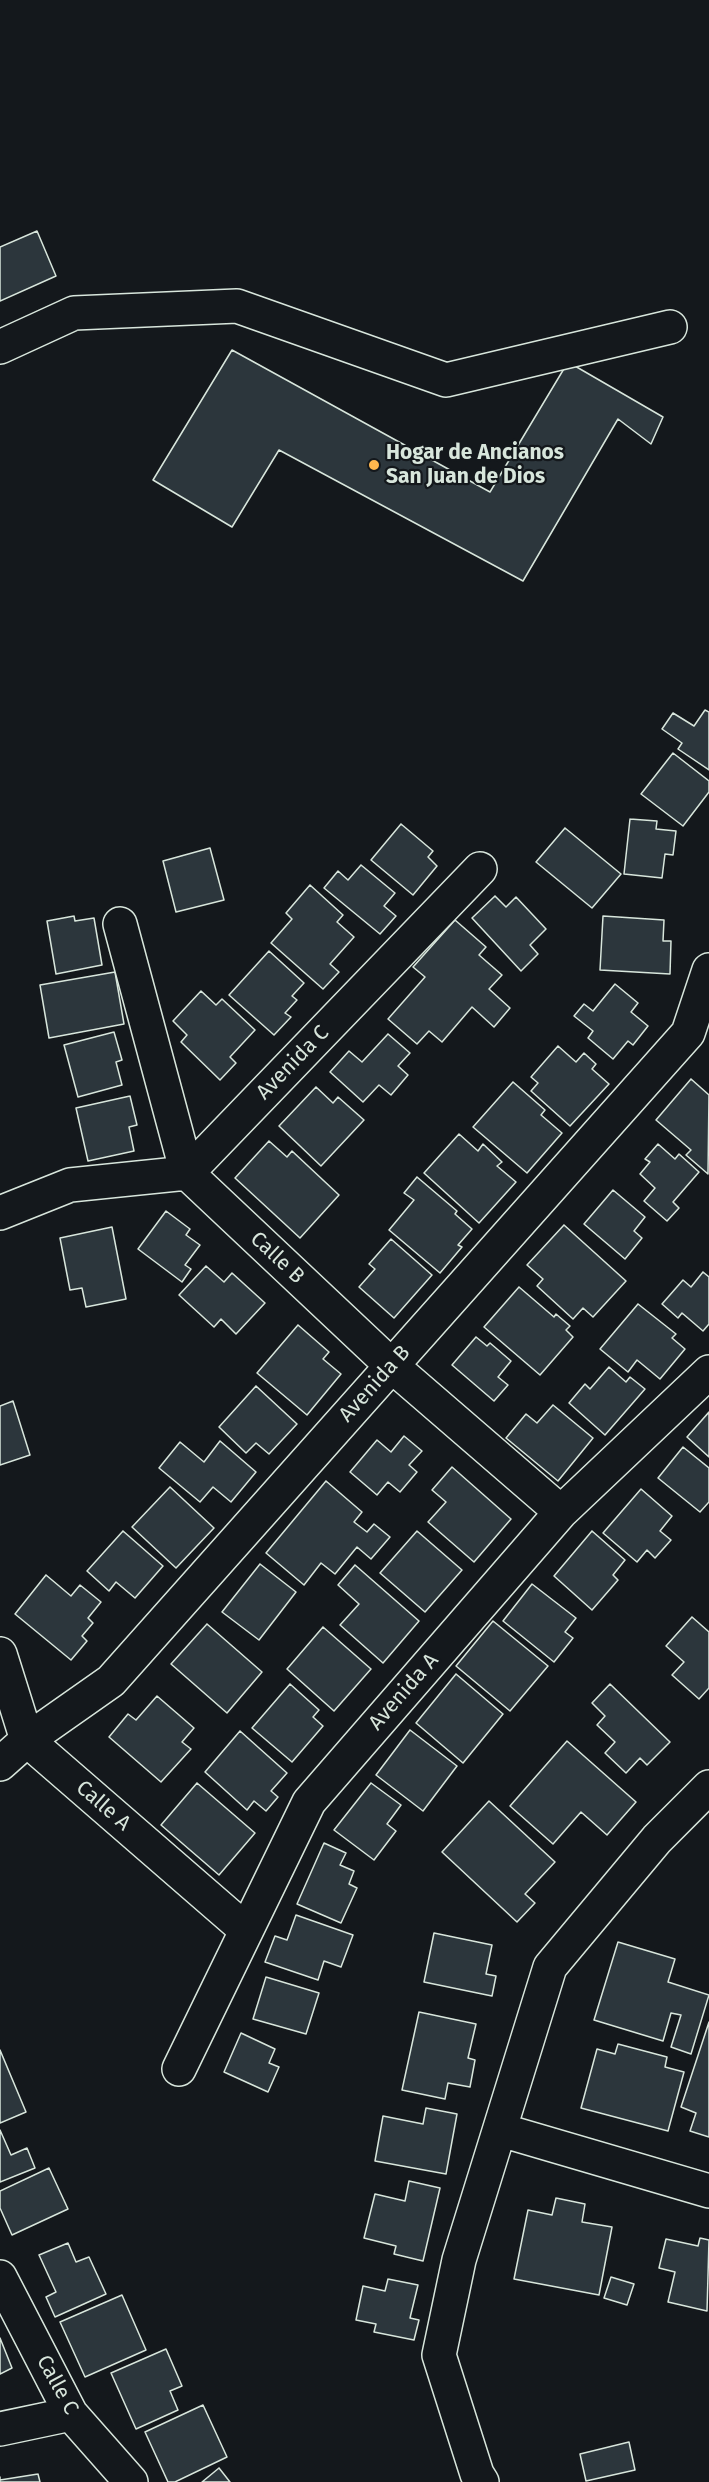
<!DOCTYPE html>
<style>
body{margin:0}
canvas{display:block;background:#14181c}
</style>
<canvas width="709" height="2482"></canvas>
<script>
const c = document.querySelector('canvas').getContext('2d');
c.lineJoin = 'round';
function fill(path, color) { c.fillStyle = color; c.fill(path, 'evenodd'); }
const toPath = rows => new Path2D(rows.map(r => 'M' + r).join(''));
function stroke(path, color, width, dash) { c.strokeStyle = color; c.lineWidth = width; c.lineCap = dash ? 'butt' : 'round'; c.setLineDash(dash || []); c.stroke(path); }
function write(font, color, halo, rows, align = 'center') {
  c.font = font + ' "Fira Sans",sans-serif'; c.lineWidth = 4.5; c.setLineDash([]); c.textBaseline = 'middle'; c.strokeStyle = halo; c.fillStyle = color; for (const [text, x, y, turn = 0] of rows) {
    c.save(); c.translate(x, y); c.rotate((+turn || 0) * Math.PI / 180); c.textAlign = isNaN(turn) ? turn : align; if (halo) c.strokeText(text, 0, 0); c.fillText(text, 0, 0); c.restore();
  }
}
const building = toPath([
 [37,231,56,276,0,301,0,247,37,231],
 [232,350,490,492,568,362,663,417,651,444,618,419,523,581,279,450,232,527,153,480,232,350],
 [705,710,709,712,709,770,678,749,682,743,662,729,673,713,694,726,705,710],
 [673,753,709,781,709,792,683,826,641,794,673,753],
 [630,819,657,821,656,829,676,831,673,855,665,854,662,878,624,874,630,819],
 [401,824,433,851,428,857,437,866,413,895,371,860,401,824],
 [565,828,621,874,592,908,536,862,565,828],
 [210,848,224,900,176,912,163,861,210,848],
 [361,865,395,893,384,906,396,916,380,934,324,888,338,871,348,880,361,865],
 [310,885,343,915,337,922,354,937,330,964,339,972,323,989,271,943,292,919,286,913,310,885],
 [495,896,506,907,516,897,546,929,530,945,538,954,521,971,472,918,495,896],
 [74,916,75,921,94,918,102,965,56,974,47,921,74,916],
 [603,916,664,920,663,941,671,941,670,974,600,970,603,916],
 [455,920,486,947,479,955,502,975,489,989,510,1008,494,1027,472,1007,442,1042,429,1031,417,1044,388,1019,425,977,413,967,455,920],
 [269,951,304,983,292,996,297,1000,285,1013,291,1017,274,1035,229,995,269,951],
 [115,972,124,1024,49,1038,40,985,115,972],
 [615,984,638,1003,631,1012,648,1026,633,1045,628,1041,613,1059,588,1038,593,1031,574,1016,584,1004,593,1011,615,984],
 [201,991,216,1005,222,999,255,1030,230,1057,236,1063,220,1080,181,1042,187,1035,173,1021,201,991],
 [114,1032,122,1060,116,1062,122,1085,78,1097,64,1045,114,1032],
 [388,1034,410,1053,398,1066,408,1075,391,1095,379,1085,363,1102,330,1072,349,1051,362,1062,388,1034],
 [558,1046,576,1062,584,1053,596,1064,592,1069,609,1084,570,1126,531,1091,538,1083,531,1077,558,1046],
 [691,1079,709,1095,708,1174,686,1155,691,1150,656,1120,691,1079],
 [513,1082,545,1110,541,1115,562,1133,527,1173,473,1127,513,1082],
 [316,1087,333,1103,338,1097,364,1120,321,1166,279,1126,316,1087],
 [130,1096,137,1125,129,1127,134,1151,88,1161,76,1108,130,1096],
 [459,1134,478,1151,483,1144,502,1162,497,1166,516,1182,479,1223,424,1173,459,1134],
 [269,1141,287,1157,292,1151,339,1195,300,1238,235,1178,269,1141],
 [658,1144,675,1159,679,1154,699,1172,673,1202,679,1208,667,1221,644,1201,655,1188,640,1174,650,1162,645,1159,658,1144],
 [417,1177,457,1211,455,1214,472,1229,458,1245,462,1247,440,1273,389,1230,414,1200,404,1193,417,1177],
 [613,1190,645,1217,634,1231,642,1238,625,1259,584,1224,613,1190],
 [166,1211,190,1229,186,1235,200,1245,185,1265,191,1269,182,1282,138,1249,166,1211],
 [564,1225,626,1281,593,1317,583,1308,573,1319,537,1286,543,1279,527,1265,564,1225],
 [112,1227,126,1299,86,1307,82,1288,70,1290,60,1238,112,1227],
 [391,1239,432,1275,394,1318,359,1287,375,1269,369,1264,391,1239],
 [206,1266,224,1282,232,1273,265,1303,236,1334,221,1319,214,1327,179,1295,206,1266],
 [703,1272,709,1277,709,1324,703,1331,682,1313,678,1318,662,1304,683,1280,691,1287,703,1272],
 [519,1287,554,1317,556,1314,570,1326,566,1330,573,1337,540,1375,484,1327,519,1287],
 [638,1304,676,1334,672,1338,685,1349,660,1379,637,1360,628,1372,600,1349,638,1304],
 [298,1325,329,1352,323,1359,341,1374,307,1415,257,1373,298,1325],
 [476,1337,487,1346,490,1343,511,1361,498,1377,508,1385,494,1401,452,1365,476,1337],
 [609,1367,626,1382,630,1377,645,1389,605,1435,569,1403,585,1384,590,1389,609,1367],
 [256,1386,297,1424,269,1454,256,1443,246,1453,219,1427,256,1386],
 [13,1401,30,1455,0,1465,0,1406,13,1401],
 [553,1405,593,1438,558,1481,506,1438,526,1414,537,1423,553,1405],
 [709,1412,709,1457,687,1437,709,1412],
 [404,1436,422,1451,409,1465,417,1472,400,1492,388,1482,377,1495,350,1472,377,1440,391,1452,404,1436],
 [220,1441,256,1472,231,1502,213,1487,200,1502,159,1468,180,1442,204,1462,220,1441],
 [683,1447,709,1468,709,1502,700,1512,658,1478,683,1447],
 [452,1467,511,1519,474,1562,428,1522,446,1502,432,1490,452,1467],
 [326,1481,362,1512,354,1522,367,1532,374,1524,390,1537,371,1559,357,1547,335,1574,321,1563,304,1585,266,1553,326,1481],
 [170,1487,214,1528,176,1568,132,1527,170,1487],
 [641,1489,672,1516,660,1531,671,1540,655,1558,647,1550,637,1562,603,1533,641,1489],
 [123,1531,163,1566,135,1598,116,1582,109,1591,87,1571,123,1531],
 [417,1531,462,1570,425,1612,380,1573,417,1531],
 [592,1531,625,1560,613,1575,618,1580,592,1610,554,1576,592,1531],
 [260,1564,296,1592,259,1640,222,1612,260,1564],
 [355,1565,419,1621,383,1663,340,1625,359,1604,338,1585,355,1565],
 [46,1575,71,1596,80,1585,101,1602,88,1618,93,1623,82,1636,87,1641,71,1660,15,1614,46,1575],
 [532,1584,576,1618,565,1632,573,1638,554,1662,503,1621,532,1584],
 [692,1617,709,1632,709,1688,699,1699,672,1675,684,1662,666,1646,692,1617],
 [493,1621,548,1666,510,1711,456,1666,493,1621],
 [207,1624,262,1672,227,1713,171,1664,207,1624],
 [323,1627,371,1669,334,1711,287,1669,323,1627],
 [456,1674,503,1714,463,1763,416,1723,456,1674],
 [290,1684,319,1710,313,1717,323,1726,292,1762,252,1728,290,1684],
 [610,1684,670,1742,647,1765,640,1758,626,1773,605,1753,615,1742,597,1725,605,1716,592,1703,610,1684],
 [157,1696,194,1728,182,1742,191,1749,161,1782,109,1737,128,1714,136,1720,157,1696],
 [410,1730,457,1766,423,1811,376,1775,410,1730],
 [240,1731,287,1773,271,1791,278,1797,266,1811,254,1801,247,1810,205,1772,240,1731],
 [567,1741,636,1802,607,1835,581,1812,553,1844,510,1806,567,1741],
 [197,1783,255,1833,219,1875,161,1825,197,1783],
 [371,1783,401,1805,387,1824,396,1831,374,1860,334,1830,371,1783],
 [489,1801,555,1862,525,1894,535,1903,517,1922,442,1852,489,1801],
 [324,1843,346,1853,340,1865,354,1871,349,1884,357,1888,341,1923,297,1904,324,1843],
 [296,1915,353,1935,341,1967,324,1961,318,1980,265,1962,275,1936,287,1940,296,1915],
 [434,1933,492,1945,486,1974,496,1976,492,1996,424,1982,434,1933],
 [618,1942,675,1959,668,1982,709,1995,691,2054,671,2047,681,2015,671,2013,663,2041,594,2020,618,1942],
 [266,1977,319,1993,306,2034,253,2019,266,1977],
 [419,2012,476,2024,468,2058,475,2060,470,2087,448,2083,445,2099,402,2090,419,2012],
 [709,2022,709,2137,690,2131,696,2113,681,2107,709,2022],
 [241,2033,275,2049,269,2063,279,2067,268,2092,224,2072,241,2033],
 [618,2044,667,2057,665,2067,684,2072,668,2131,581,2108,597,2049,615,2054,618,2044],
 [0,2050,26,2112,0,2123,0,2050],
 [426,2108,457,2114,446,2174,375,2161,383,2116,423,2124,426,2108],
 [0,2130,11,2155,27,2148,35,2168,0,2182,0,2130],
 [49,2168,68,2209,12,2235,0,2208,0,2191,49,2168],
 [409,2181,440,2188,423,2261,394,2254,396,2246,364,2238,375,2194,405,2201,409,2181],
 [556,2198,585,2204,582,2222,612,2227,599,2295,514,2279,528,2210,552,2215,556,2198],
 [700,2238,709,2240,707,2311,668,2302,675,2272,659,2268,666,2239,698,2246,700,2238],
 [68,2243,76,2262,89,2257,106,2294,55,2317,46,2297,56,2292,39,2255,68,2243],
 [611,2277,634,2284,627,2305,604,2298,611,2277],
 [388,2279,418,2285,410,2318,419,2320,414,2340,374,2332,376,2324,356,2320,363,2286,385,2291,388,2279],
 [122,2295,146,2350,85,2377,60,2322,122,2295],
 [0,2338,12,2368,0,2374,0,2338],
 [166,2349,182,2386,170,2391,178,2410,136,2429,111,2373,166,2349],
 [203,2405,227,2457,175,2482,168,2482,145,2432,203,2405],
 [629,2442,635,2470,586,2481,580,2454,629,2442],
 [219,2468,230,2482,202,2482,219,2468],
 [38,2474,40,2482,0,2482,0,2477,0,2480,38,2474]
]);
fill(building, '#2c363c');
stroke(building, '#d8e6dc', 1.5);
const minor = toPath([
 [0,347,74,313,237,306,446,380,670,327],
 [120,924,187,1173,392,1366,561,1512],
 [0,1213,70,1185,187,1173,480,869],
 [0,1654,27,1740,246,1930],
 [0,1764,27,1740,111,1681,688,1033,709,970],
 [179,2069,309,1802,561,1512,709,1372],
 [501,2130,709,2191],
 [0,2277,71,2414,131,2482],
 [0,2429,71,2414],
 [482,2482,477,2474,439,2355,459,2260,550,1967,657,1839,709,1787]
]);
stroke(minor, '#d8e6dc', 36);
stroke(minor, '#14181c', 33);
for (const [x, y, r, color] of [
 [374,465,6,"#ffb74d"]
]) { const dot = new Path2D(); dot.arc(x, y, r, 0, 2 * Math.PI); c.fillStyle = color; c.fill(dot); stroke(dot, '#14181c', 2); }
write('bold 21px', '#d8e6dc', '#14181c', [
 ["Hogar de Ancianos",386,453],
 ["San Juan de Dios",386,477]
], 'left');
write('21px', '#d8e6dc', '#14181c', [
 ["Avenida C",293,1063,-46],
 ["Calle B",277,1258,43],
 ["Avenida B",375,1384,-48],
 ["Avenida A",404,1692,-49],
 ["Calle A",103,1806,41],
 ["Calle C",57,2385,61]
]);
</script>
